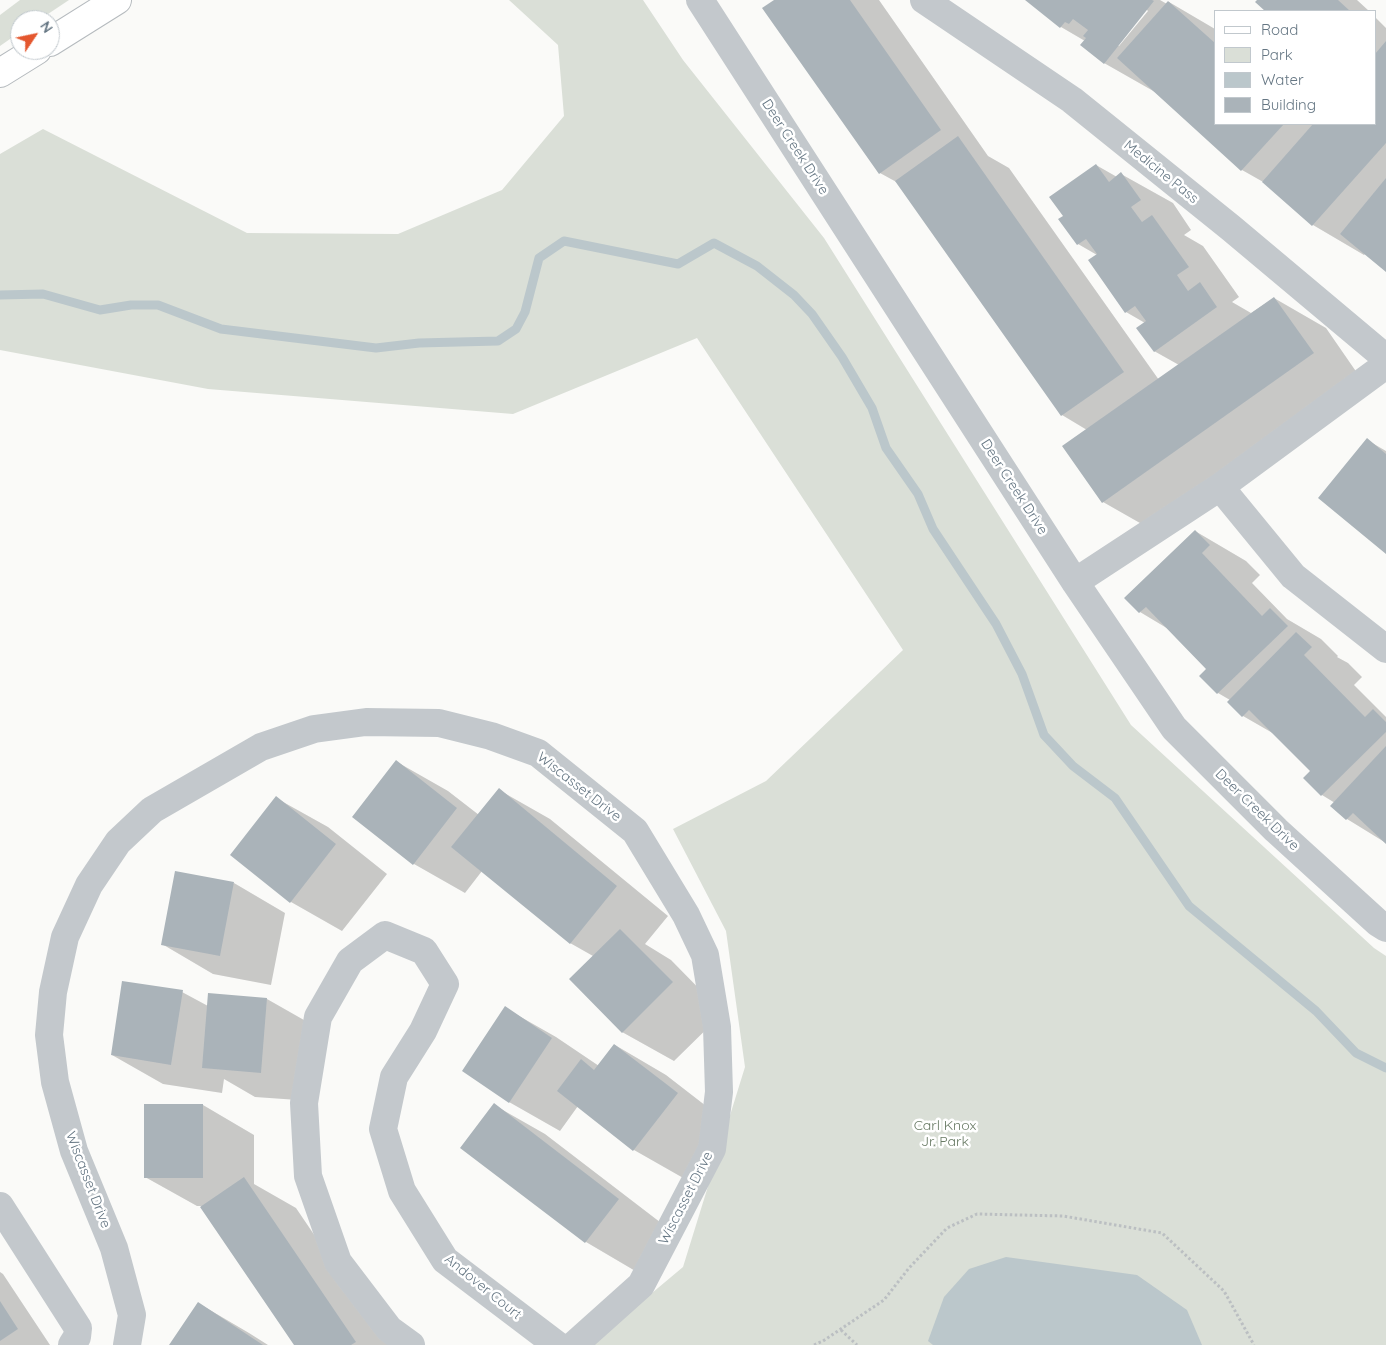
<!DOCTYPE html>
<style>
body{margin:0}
#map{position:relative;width:1386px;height:1345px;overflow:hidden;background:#fafaf8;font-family:Quicksand,sans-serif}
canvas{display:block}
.legend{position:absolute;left:1214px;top:10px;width:162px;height:115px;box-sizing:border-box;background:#fff;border:1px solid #c1c8cd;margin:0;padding:6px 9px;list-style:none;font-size:15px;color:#657683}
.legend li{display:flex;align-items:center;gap:10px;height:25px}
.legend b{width:25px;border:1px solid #c1c8cd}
.north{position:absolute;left:10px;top:10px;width:50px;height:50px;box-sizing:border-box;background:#fff;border:1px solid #c1c8cd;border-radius:50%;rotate:56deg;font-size:14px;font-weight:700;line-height:20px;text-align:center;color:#657683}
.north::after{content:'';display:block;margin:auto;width:18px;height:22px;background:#e4572e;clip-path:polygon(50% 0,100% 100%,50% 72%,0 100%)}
</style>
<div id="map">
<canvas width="1386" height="1345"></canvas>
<ul class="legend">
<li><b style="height:6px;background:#fff"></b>Road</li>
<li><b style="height:14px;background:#dadfd7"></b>Park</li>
<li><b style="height:14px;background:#bbc7cb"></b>Water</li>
<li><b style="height:14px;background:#aab3b9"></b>Building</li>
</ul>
<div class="north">N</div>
</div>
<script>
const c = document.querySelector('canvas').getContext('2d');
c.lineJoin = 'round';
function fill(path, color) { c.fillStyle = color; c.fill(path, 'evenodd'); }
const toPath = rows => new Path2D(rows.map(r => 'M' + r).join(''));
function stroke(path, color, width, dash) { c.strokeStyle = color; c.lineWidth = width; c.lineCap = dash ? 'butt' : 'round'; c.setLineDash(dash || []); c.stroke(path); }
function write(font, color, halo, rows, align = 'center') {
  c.font = font + ' Quicksand,sans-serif'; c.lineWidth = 5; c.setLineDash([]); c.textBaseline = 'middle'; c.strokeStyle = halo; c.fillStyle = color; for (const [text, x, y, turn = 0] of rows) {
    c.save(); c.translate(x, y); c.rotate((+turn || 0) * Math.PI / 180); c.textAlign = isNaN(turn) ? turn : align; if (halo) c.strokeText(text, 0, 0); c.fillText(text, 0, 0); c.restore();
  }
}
fill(toPath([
 [20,0,69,0,39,20,20,20,20,32,0,46,0,15],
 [509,0,643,0,683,60,824,238,1131,725,1374,948,1386,956,1386,1345,590,1345,683,1267,745,1067,726,931,673,829,766,781,903,650,697,338,513,414,208,389,0,350,0,154,43,129,247,233,398,234,502,190,564,116,558,45]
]), '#dadfd7');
fill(toPath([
 [1006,1257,1137,1275,1187,1310,1202,1345,933,1345,928,1341,944,1297,969,1269]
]), '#bbc7cb');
fill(toPath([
 [776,0,879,0,988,156,1009,168,1159,380,1179,365,1154,351,1145,323,1126,312,1097,255,1078,244,1064,216,1096,165,1117,177,1121,174,1173,203,1191,230,1184,235,1203,246,1239,297,1232,302,1251,313,1274,298,1326,328,1364,383,1154,531,1103,502,1087,430,1062,415,900,184,880,173],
 [1027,0,1160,0,1167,4,1169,2,1215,29,1215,124,1375,124,1375,17,1386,28,1386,270,1366,253,1364,255,1313,225,1265,183,1242,170,1155,92,1104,63,1085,41,1061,27],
 [1146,9,1148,11,1119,46,1116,46],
 [1259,0,1357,0,1369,11,1267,11,1257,2],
 [1367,440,1386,451,1386,552],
 [1195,531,1246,561,1260,575,1252,583,1287,619,1321,639,1338,656,1337,657,1348,663,1362,677,1354,685,1386,717,1386,843,1347,819,1335,803,1322,795,1305,778,1312,771,1276,735,1243,716,1230,700,1218,693,1208,669,1170,630,1140,612],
 [397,762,448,791,479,815,499,790,550,819,668,916,645,944,671,960,723,1013,674,1061,622,1032,593,956,570,943,482,871,465,893,414,864,354,817],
 [276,798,328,827,387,874,342,931,291,902,232,855],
 [234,883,285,913,271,985,213,974,162,944],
 [182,992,208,1006,267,999,318,1028,312,1101,255,1097,224,1079,222,1093,163,1084,112,1055],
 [505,1008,556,1037,599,1066,615,1045,666,1075,728,1123,685,1179,634,1150,578,1106,560,1131,509,1102],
 [203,1105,254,1135,254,1184,296,1208,389,1345,296,1345,201,1206,197,1206,145,1177],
 [494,1105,545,1134,669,1229,637,1272,586,1242,462,1147],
 [0,1272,3,1274,50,1345,0,1345],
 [198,1303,249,1333,268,1345,171,1345]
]), '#0003');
stroke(toPath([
 [0,295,43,294,100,310,131,305,158,305,221,329,376,348,419,343,498,341,516,329,525,312,539,258,564,241,678,264,714,243,757,266,794,295,812,314,842,357,872,408,886,448,918,494,933,529,996,624,1022,674,1044,735,1073,766,1115,798,1189,906,1316,1011,1356,1053,1386,1068]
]), '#bbc7cb', 9);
fill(toPath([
 [774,0,850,0,941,130,879,174,762,8],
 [1025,0,1152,0,1154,1,1104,64,1080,45,1086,38,1083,36,1088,30,1073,19,1069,24,1065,22,1060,28],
 [1257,0,1338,0,1350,11,1265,11,1255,2],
 [1168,1,1215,43,1215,124,1284,124,1241,171,1117,58],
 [1386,41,1386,143,1312,226,1262,182,1313,124,1375,124,1375,54],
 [958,136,1124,372,1061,416,895,181],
 [1096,164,1109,182,1121,172,1141,200,1131,207,1142,222,1152,215,1189,267,1177,275,1188,291,1200,282,1217,307,1154,352,1136,328,1146,321,1135,306,1125,313,1088,260,1097,254,1086,239,1077,245,1058,219,1063,216,1049,197],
 [1386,178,1386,272,1340,234],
 [1274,297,1314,353,1102,503,1062,446],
 [1367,438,1386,454,1386,554,1318,498],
 [1195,530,1210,545,1202,553,1262,616,1270,608,1288,626,1217,694,1199,676,1206,669,1146,607,1139,613,1124,598],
 [1296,632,1312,647,1304,655,1365,717,1373,709,1386,722,1386,732,1321,796,1303,778,1310,771,1249,710,1242,717,1227,702],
 [1386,746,1386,844,1353,813,1346,820,1330,806],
 [396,760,457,808,413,865,352,817],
 [499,788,617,886,570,944,451,847],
 [276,796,336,844,290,903,230,855],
 [175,871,234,882,220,956,161,945],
 [620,929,673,982,622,1033,569,979],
 [122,981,183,990,171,1065,111,1055],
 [208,993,267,998,261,1073,202,1068],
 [505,1006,552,1038,509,1103,462,1071],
 [614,1044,678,1093,633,1151,557,1091,581,1059,594,1070],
 [494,1103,619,1199,585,1243,460,1148],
 [144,1104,203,1104,203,1178,144,1178],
 [244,1177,356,1342,351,1345,294,1345,200,1207],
 [0,1301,18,1329,0,1341],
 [198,1302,263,1345,169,1345]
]), '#aab3b9');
const major = toPath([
 [50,42,117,0],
 [0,73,37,50]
]);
stroke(major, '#b5babe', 30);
stroke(toPath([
 [841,1330,857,1345],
 [814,1345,823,1341,884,1300,909,1268,947,1228,977,1214,1063,1216,1162,1233,1224,1291,1254,1345]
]), '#bbbfc2', 3, [2.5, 2.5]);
stroke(toPath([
 [700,0,1075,582,1174,728,1276,830,1378,923,1386,928],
 [924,0,1072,100,1231,228,1386,358],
 [1220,487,1293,576,1386,649],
 [1075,582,1220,487,1386,365],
 [0,1206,78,1328,77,1337,72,1345],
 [127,1345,132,1315,114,1248,74,1151,55,1082,49,1035,53,992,65,937,89,885,118,842,152,810,261,747,314,729,366,722,439,723,491,736,538,753,635,831,686,915,705,955,717,1027,719,1092,712,1149,641,1285,574,1345],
 [411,1345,389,1329,338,1262,308,1176,304,1103,318,1017,350,961,385,935,424,951,445,984,423,1031,394,1077,383,1129,402,1191,445,1260,557,1345]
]), '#c3c8cc', 28);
stroke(major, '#fff', 28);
write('14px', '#657683', '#fff', [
 ["Deer Creek Drive",795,147,57],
 ["Medicine Pass",1161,172,39],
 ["Deer Creek Drive",1014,487,57],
 ["Wiscasset Drive",579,787,38],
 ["Deer Creek Drive",1257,810,44],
 ["Wiscasset Drive",88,1180,69],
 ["Wiscasset Drive",686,1198,-63],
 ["Andover Court",483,1287,39]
]);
write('14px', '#687a64', '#fff', [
 ["Carl Knox",945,1126],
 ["Jr. Park",945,1142]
]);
</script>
